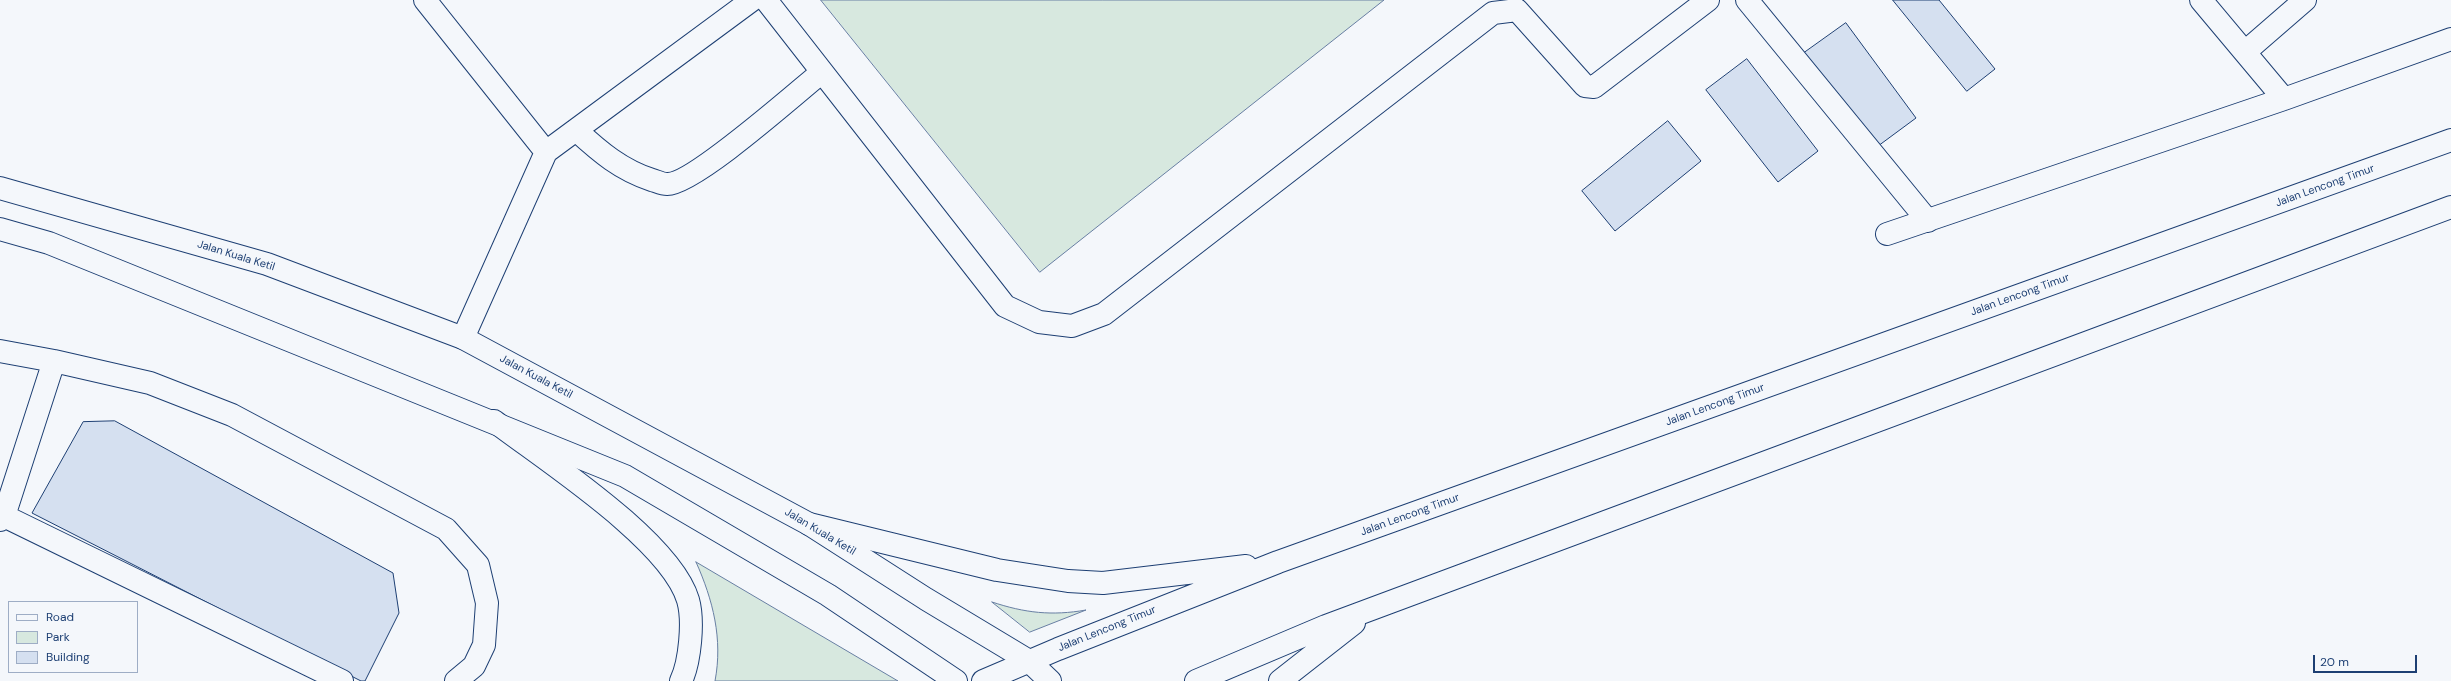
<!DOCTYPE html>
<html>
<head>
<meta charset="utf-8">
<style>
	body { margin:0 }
	#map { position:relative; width:2451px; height:681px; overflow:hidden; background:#f4f7fb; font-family:"DM Sans",sans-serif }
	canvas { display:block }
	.legend { position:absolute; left:8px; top:601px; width:130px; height:72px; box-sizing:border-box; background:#f4f7fb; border:1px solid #9eadc5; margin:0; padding:5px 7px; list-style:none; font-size:12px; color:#1d3f73 }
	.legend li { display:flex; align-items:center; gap:8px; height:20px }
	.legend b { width:20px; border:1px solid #9eadc5 }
	.scale { position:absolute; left:2313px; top:655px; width:104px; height:18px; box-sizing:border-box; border:2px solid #1d3f73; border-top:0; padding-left:5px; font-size:12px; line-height:14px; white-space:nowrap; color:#1d3f73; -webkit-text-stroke:3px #f4f7fb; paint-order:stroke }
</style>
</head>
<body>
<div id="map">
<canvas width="2451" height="681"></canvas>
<ul class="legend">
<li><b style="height:5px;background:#f4f7fb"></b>Road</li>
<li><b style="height:11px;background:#d7e8df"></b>Park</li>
<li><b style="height:11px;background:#d5e0f0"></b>Building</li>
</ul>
<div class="scale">20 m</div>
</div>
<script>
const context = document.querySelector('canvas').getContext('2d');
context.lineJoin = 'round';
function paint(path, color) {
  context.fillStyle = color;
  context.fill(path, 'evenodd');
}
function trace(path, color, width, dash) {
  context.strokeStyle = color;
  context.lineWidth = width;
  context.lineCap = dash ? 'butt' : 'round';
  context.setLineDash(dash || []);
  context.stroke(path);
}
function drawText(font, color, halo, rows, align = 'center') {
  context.font = font + ' "DM Sans",sans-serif';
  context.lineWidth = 3;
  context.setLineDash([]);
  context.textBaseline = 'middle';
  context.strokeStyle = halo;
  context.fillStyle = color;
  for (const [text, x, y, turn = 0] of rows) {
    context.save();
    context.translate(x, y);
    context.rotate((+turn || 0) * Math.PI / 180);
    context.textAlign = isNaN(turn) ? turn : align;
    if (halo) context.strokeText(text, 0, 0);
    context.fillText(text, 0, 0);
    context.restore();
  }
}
const green = new Path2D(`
	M 821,0 L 1384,0 L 1040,272 Z
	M 696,562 L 898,681 L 715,681 C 723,639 713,600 696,562 Z
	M 992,602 C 1025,613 1052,616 1086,610 L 1030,632 Z`);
const building = new Path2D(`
	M 1893,0 L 1939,0 L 1995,69 L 1967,91 Z
	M 1846,23 L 1916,118 L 1874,149 L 1804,53 Z
	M 1747,59 L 1818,151 L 1778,182 L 1706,90 Z
	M 1668,121 L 1701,161 L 1615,231 L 1582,191 Z
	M 115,421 L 393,573 L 399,613 L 365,681 L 361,681 L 32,513 L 83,422 Z`);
const minor = new Path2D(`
	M 425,0 L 546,152 L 752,0
	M 766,0 L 1005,306 L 1039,322 L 1072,326 L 1104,314 L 1493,13 L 1517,10 L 1585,86 L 1594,87 L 1708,0
	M 1747,0 L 1928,221
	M 2201,0 L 2284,99
	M 2245,52 L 2305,0
	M 576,130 C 600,152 621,170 652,180 C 656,181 662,184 667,184 C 693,185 796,93 822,72
	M 1887,234 L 2284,99 L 2451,39
	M 463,338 L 546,152
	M 0,351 L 54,361 L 150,383 L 232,415 L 446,529 L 478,565 L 487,603 L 484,645 L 474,666 L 456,681
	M 4,516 L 342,681
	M 0,520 L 4,516 L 54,361`);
const major = new Path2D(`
	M 0,188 L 267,264 L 463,338 L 809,524 L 926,599 L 1029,661 L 1050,681
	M 0,229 L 49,243 L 625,476 L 828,595 L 956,681`);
const highway = new Path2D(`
	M 494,421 C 545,460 670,540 688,600 C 694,621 690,662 681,681
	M 809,524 L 997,570 L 1068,581 L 1103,583 L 1246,566
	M 983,681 L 1058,649 L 1278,562 L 2451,140
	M 1196,681 L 1326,626 L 2451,207
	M 1280,681 L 1354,623`);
const streetNames = [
	["Jalan Lencong Timur",2325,186,-20],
	["Jalan Kuala Ketil",236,256,17],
	["Jalan Lencong Timur",2020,295,-20],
	["Jalan Kuala Ketil",536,377,28],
	["Jalan Lencong Timur",1715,405,-20],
	["Jalan Lencong Timur",1410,515,-20],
	["Jalan Kuala Ketil",820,532,31],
	["Jalan Lencong Timur",1107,629,-22]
];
paint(green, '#d7e8df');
trace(green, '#687fa3', 1);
paint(building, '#d5e0f0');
trace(building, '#1d3f73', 1);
trace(minor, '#1d3f73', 24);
trace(major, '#1d3f73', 24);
trace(highway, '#1d3f73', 24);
trace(minor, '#f4f7fb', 22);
trace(major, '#f4f7fb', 22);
trace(highway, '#f4f7fb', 22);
drawText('11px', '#1d3f73', '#f4f7fb', streetNames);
</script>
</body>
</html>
